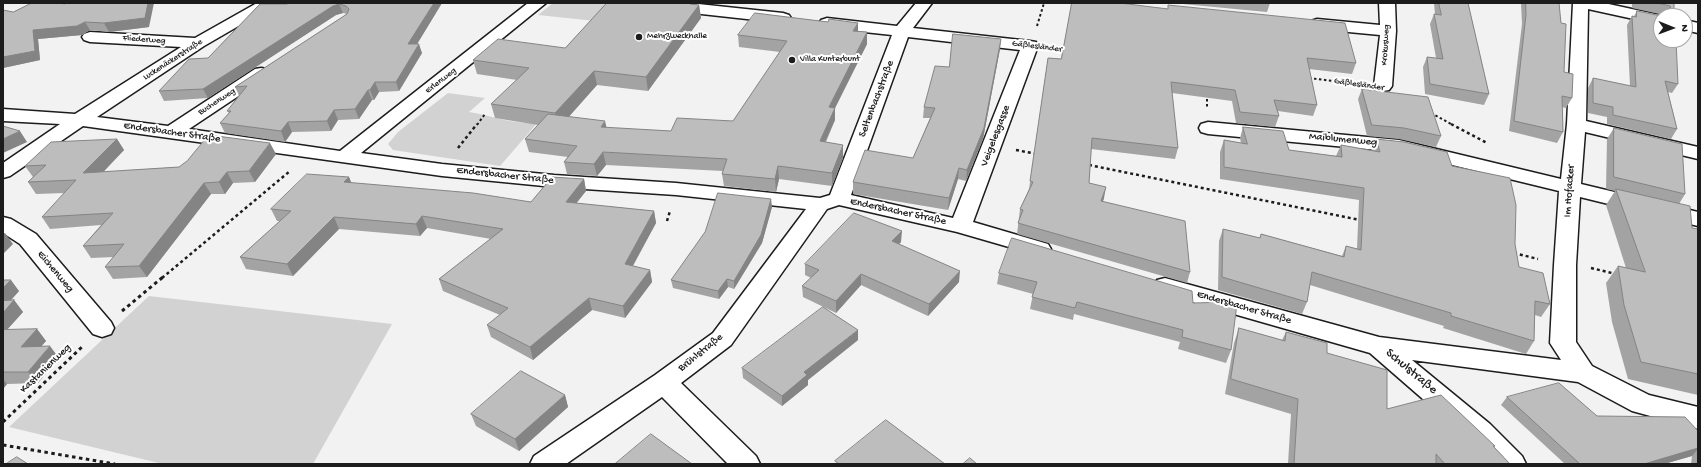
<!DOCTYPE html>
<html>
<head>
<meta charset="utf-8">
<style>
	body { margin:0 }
	#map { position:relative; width:1701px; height:467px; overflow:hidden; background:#f2f2f2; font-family:"Gochi Hand",sans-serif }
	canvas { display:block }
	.frame { position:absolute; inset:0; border:4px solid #1c1c1c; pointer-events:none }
	.north { position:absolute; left:1653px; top:8px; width:40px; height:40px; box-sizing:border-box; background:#fff; border:1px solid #a4a4a4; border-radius:50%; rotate:91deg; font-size:11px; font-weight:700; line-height:16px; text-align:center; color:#1c1c1c }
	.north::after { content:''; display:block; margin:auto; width:14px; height:18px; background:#1c1c1c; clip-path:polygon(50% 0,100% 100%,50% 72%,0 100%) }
</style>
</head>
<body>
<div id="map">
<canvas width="1701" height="467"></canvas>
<div class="frame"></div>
<div class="north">N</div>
</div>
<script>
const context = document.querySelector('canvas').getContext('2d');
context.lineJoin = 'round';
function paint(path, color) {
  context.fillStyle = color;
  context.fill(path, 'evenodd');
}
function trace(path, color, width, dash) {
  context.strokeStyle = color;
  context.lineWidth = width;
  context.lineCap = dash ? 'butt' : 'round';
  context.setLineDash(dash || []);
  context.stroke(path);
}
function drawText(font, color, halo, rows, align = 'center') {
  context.font = font + ' "Gochi Hand",sans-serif';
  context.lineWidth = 4;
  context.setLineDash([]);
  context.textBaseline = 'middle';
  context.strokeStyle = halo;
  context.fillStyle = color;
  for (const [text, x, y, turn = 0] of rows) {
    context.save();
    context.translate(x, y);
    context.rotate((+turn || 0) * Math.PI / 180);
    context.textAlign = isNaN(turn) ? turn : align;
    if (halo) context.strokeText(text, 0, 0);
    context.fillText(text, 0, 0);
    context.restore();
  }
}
const green = new Path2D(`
	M 553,3 L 591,3 L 619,6 L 605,22 L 538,15 Z
	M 448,93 L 485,98 L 469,112 C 492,115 516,127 539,121 L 500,166 L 393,150 L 388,144 L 398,132 Z
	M 149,296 L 392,324 L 313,464 L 163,464 L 9,427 Z`);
const pathFar2 = new Path2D(`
	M 1037,26 L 1044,3
	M 1052,49 L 1065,50
	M 1309,78 L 1357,84
	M 1207,94 L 1207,107
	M 1431,113 L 1453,125
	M 477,125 L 485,114`);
const pathFar1 = new Path2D(`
	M 1451,124 L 1487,143
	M 458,148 L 477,124
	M 1016,150 L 1037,154
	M 1089,165 L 1360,220
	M 667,221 L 670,211
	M 1514,253 L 1538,259
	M 1591,268 L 1616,274
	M 162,278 L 290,171`);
const path = new Path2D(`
	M 122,311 L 163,277
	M 3,422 L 84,345
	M 3,445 L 115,464`);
const minor = new Path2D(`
	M 257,3 L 276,3 L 273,6 L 204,46 L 97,117 L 168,126 L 255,69 L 261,68 L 267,69 L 270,73 L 267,77 L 189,129 L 340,151 L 528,3 L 546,3 L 361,153 L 442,164 L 554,175 L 676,183 L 820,198 L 830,195 L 892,35 L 827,28 L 821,26 L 819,23 L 821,20 L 827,18 L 897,26 L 916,3 L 932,3 L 913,28 L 1030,41 L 1036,42 L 1038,46 L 973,222 L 1048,244 L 1051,249 L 1048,254 L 1040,256 L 957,232 L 839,205 L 827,209 L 731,345 L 681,383 L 756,456 L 760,464 L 728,464 L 662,397 L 566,464 L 530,464 L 534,456 L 655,375 L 713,333 L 806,209 L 676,195 L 554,187 L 442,176 L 83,126 L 10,176 L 3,178 L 3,163 L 60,124 L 3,121 L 3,109 L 75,114 L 181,47 L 90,42 L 84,40 L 82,37 L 84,34 L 90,32 L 195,38 ZM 908,37 L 1020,50 L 953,218 L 851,195 Z
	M 639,3 L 689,3 L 783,13 L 789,15 L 791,18 L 789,21 L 783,23 L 647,8 L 642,6 Z
	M 1379,3 L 1395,3 L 1396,31 L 1392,86 L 1389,90 L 1383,91 L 1377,90 L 1374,86 L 1380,35 L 1317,29 L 1311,27 L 1309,24 L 1311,21 L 1317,19 L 1380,25 Z
	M 1573,3 L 1604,3 L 1664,16 L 1661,16 L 1661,25 L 1588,9 L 1586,121 L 1698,147 L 1698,159 L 1585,132 L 1581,184 L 1698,212 L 1698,226 L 1580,197 L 1576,265 L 1576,342 L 1592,366 L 1649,395 L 1698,407 L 1698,429 L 1632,411 L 1578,382 L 1412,360 L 1490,424 L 1522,456 L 1526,464 L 1494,464 L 1470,440 L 1370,353 L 1157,292 L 1153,286 L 1157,280 L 1165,278 L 1379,337 L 1561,360 L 1550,343 L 1554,265 L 1559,191 L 1399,152 L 1208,134 L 1201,132 L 1199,128 L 1201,124 L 1208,122 L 1399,140 L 1561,179 L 1567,124 Z
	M 1685,20 L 1698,23 L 1698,33 L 1685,30 Z
	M 3,217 L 11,219 L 36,234 L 111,322 L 114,328 L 111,334 L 102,337 L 93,334 L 20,244 L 3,233 Z`);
const wall = new Path2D(`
	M 442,3 L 417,44 L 422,53 L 399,91 L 379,92 L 374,100 L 372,100 L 359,119 L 338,120 L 331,131 L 292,132 L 285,142 L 225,133 L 220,123 L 229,113 L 227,111 L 239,96 L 235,87 L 347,14 L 343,13 L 336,15 L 208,98 L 164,101 L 159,91 L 208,58 L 260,4 Z
	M 607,3 L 692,3 L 692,4 L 699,5 L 701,18 L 648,91 L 597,85 L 568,117 L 606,128 L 671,131 L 733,121 L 780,52 L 739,47 L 738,35 L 858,31 L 867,32 L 867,44 L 835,108 L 835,120 L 826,142 L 843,158 L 832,186 L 779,179 L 776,192 L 724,186 L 722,174 L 723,171 L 606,165 L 597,176 L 567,174 L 564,162 L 568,157 L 529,152 L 525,139 L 538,125 L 495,118 L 491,104 L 517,80 L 477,74 L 473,60 L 565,48 Z
	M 1072,3 L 1356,63 L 1352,74 L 1309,69 L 1317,105 L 1313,116 L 1278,111 L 1279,116 L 1275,127 L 1236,123 L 1232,101 L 1172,93 L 1178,148 L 1175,159 L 1091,149 L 1089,183 L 1104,198 L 1103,201 L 1190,272 L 1187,283 L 1017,234 L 1020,209 L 1029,189 L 1048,58 L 1061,59 Z
	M 1172,3 L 1270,3 L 1267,12 Z
	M 1434,3 L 1468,3 L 1489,94 L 1484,105 L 1425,94 L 1423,67 L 1427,57 L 1436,58 L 1430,24 L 1434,14 L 1435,14 Z
	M 1521,3 L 1559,3 L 1564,72 L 1572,98 L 1566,108 L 1562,107 L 1563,132 L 1557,143 L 1509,131 L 1522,24 Z
	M 1632,3 L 1674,3 L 1674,16 L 1663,16 L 1664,15 L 1632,8 Z
	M 3,10 L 13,12 L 149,27 L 109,32 L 90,30 L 82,35 L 38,39 L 40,60 L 3,68 Z
	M 1637,11 L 1678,84 L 1672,93 L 1668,92 L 1677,129 L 1671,139 L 1607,124 L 1607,117 L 1588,113 L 1588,88 L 1593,78 L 1630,86 L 1627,25 L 1632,16 L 1634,16 Z
	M 1000,49 L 983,139 L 966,181 L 958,179 L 948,210 L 853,194 L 853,182 L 913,158 L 930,118 L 923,118 L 924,107 L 949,67 Z
	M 1362,89 L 1441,136 L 1436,147 L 1399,139 L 1367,136 L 1358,99 Z
	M 1243,127 L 1289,150 L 1336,156 L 1341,145 L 1371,151 L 1376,139 L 1452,166 L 1515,244 L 1519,267 L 1550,304 L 1541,317 L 1535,315 L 1534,341 L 1526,354 L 1443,328 L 1444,326 L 1310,285 L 1307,302 L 1302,314 L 1218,290 L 1219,241 L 1223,229 L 1260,238 L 1261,234 L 1342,256 L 1346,246 L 1357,249 L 1359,200 L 1220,179 L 1220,152 L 1224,140 L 1241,143 L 1240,138 Z
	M 1614,128 L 1685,194 L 1679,204 L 1692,228 L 1698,229 L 1698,395 L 1628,379 L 1612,322 L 1606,283 L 1618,266 L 1626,268 L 1606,205 L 1615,191 L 1606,189 L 1607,139 Z
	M 117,139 L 124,150 L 103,172 L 179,167 L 276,154 L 255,182 L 233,183 L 225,194 L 211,194 L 147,277 L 113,279 L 105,267 L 114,257 L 91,258 L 83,246 L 101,225 L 50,229 L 42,217 L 65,193 L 36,194 L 28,182 L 33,177 L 25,166 Z
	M 349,177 L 351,183 L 531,202 L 584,179 L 586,191 L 576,203 L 654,211 L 656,223 L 633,266 L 650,270 L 652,282 L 625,318 L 592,310 L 533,360 L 491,337 L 487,325 L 500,315 L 443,291 L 439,279 L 491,239 L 427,228 L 420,236 L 339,229 L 293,276 L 246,269 L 240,257 L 280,221 L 277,221 L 271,209 Z
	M 772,207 L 762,243 L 734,289 L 728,287 L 719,299 L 673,288 L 671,280 Z
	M 901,242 L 899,244 L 959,282 L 928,316 L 861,285 L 836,313 L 803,297 L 802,286 L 811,278 L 805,275 L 805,264 Z
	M 999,273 L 1193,303 L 1231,350 L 1226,363 L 1178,349 L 1180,342 L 1074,314 L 1073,320 L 1030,309 L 1033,294 L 997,284 Z
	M 3,280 L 19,291 L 11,300 L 14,300 L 23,312 L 7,330 L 37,329 L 46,341 L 41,347 L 59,358 L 38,383 L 7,384 L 3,389 Z
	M 1239,328 L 1282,340 L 1286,332 L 1327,353 L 1387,409 L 1495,446 L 1494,447 L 1510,464 L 1288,464 L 1291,414 L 1225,394 L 1234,343 Z
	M 858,340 L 808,380 L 808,385 L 782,406 L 743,378 L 742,368 Z
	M 565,395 L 568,407 L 519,451 L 476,426 L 471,414 Z
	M 1507,397 L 1597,416 L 1698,431 L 1698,464 L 1691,464 L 1692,456 L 1664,464 L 1565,464 L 1501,405 Z`);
const shadedWall = new Path2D(`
	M 148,3 L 154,3 L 149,27 L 109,32 L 104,23 Z
	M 434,3 L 442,3 L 411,54 L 408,44 Z
	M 691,3 L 692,3 L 693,13 L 699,5 L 701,18 L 648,91 L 646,77 Z
	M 339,4 L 343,13 L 336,15 L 208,98 L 203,89 L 333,6 Z
	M 85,22 L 90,30 L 82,35 L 38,39 L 40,60 L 3,68 L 3,57 L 33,30 Z
	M 858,23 L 858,34 L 853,31 Z
	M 867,32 L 867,44 L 835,108 L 835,120 L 820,153 L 820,141 L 829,107 Z
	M 1001,39 L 1000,49 L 983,139 L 966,181 L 967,170 Z
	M 419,44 L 422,53 L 399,91 L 396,82 Z
	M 594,71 L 597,85 L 559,128 L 555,113 Z
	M 375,82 L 379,92 L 374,100 L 370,90 Z
	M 368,90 L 372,100 L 359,119 L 355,109 Z
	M 334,110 L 338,120 L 331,131 L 327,121 Z
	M 605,121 L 608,134 L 601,127 Z
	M 288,122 L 292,132 L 285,142 L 281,131 Z
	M 20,131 L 27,142 L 3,153 L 3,139 Z
	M 117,139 L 124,150 L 91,185 L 83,173 Z
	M 270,143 L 276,154 L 255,182 L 249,171 Z
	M 843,145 L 843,158 L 832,186 L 832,173 Z
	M 603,152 L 606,165 L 597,176 L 594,164 Z
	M 778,166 L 779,179 L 776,192 L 775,179 Z
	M 959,168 L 958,179 L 948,210 L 949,198 Z
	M 227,172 L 233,183 L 225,194 L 219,182 Z
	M 349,177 L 354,189 L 344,182 Z
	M 584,179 L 586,191 L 568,214 L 566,202 Z
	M 204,183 L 211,194 L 147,277 L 139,266 Z
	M 1106,187 L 1104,198 L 1099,212 L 1101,201 Z
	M 771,199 L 772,207 L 762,243 L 734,289 L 734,281 Z
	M 654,211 L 656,223 L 627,276 L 625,264 Z
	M 422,216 L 427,228 L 420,236 L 416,224 Z
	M 334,217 L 339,229 L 293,276 L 287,264 Z
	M 902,231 L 901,242 L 891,252 L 892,241 Z
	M 5,233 L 13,244 L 3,254 L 3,234 Z
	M 650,270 L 652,282 L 625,318 L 623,306 Z
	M 960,271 L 959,282 L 928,316 L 929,304 Z
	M 861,274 L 861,285 L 836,313 L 836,301 Z
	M 727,279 L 728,287 L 719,299 L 718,291 Z
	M 11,280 L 19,291 L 3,309 L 3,288 Z
	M 589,298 L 592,310 L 533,360 L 530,347 Z
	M 14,300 L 23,312 L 3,334 L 3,313 Z
	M 37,329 L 46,341 L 30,358 L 21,347 Z
	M 858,330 L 858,340 L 808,380 L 808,385 L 782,406 L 782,396 L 804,372 Z
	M 50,346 L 59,358 L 38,383 L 28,372 Z
	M 3,379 L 7,384 L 3,389 Z
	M 565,395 L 568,407 L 519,451 L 515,439 Z
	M 1698,448 L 1698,449 L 1692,456 L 1664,464 L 1644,464 Z`);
const building = new Path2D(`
	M 32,3 L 59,3 L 65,4 L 65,3 L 148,3 L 145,18 L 104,23 L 85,22 L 77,26 L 33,30 L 35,51 L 3,57 L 3,10 L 13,12 Z
	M 288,3 L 434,3 L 408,44 L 419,44 L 396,82 L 375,82 L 370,90 L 368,90 L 355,109 L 334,110 L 327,121 L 288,122 L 281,131 L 220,123 L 231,111 L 227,111 L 247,86 L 235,87 L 347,14 L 349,9 L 346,6 L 339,4 L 333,6 L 203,89 L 159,91 L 189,59 L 208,58 L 260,4 L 287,4 Z
	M 607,3 L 691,3 L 690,4 L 699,5 L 646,77 L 594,71 L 555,113 L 491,104 L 529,68 L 473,60 L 498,39 L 565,48 Z
	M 1072,3 L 1120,3 L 1168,9 L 1168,5 L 1345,23 L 1356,63 L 1307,58 L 1317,105 L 1274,100 L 1279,116 L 1240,112 L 1235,90 L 1171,82 L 1178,148 L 1092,138 L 1089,183 L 1106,187 L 1101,201 L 1185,221 L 1190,272 L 1018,223 L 1023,210 L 1020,209 L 1033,182 L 1030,181 L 1048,58 L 1061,59 Z
	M 1439,3 L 1468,3 L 1489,94 L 1430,84 L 1427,57 L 1443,59 L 1434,14 L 1441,15 Z
	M 1526,3 L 1559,3 L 1561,23 L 1566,24 L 1564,72 L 1573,74 L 1572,98 L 1562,96 L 1563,132 L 1514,121 L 1526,15 Z
	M 1657,3 L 1674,3 L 1674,16 L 1668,16 L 1668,9 L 1671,7 L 1670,6 Z
	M 1637,11 L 1661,16 L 1661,40 L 1676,40 L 1678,84 L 1665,81 L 1677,129 L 1613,115 L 1613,107 L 1593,103 L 1593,78 L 1636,87 L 1632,16 L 1636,17 Z
	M 755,13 L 828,22 L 829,19 L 858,23 L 853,31 L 867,32 L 829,107 L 835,108 L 820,141 L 843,145 L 832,173 L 778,166 L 775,179 L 722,174 L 727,159 L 603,152 L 594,164 L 564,162 L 577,146 L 525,139 L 548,114 L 605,121 L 601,127 L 671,131 L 677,118 L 733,121 L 787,41 L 738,35 Z
	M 953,34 L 1001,39 L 984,128 L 967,170 L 959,168 L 949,198 L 853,182 L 865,150 L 913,158 L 935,108 L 924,107 L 935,66 L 949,67 Z
	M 1362,89 L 1428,97 L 1441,136 L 1404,128 L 1372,125 Z
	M 3,126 L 20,131 L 3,139 Z
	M 1243,127 L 1283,131 L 1289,150 L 1342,157 L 1341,145 L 1380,152 L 1376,139 L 1404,142 L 1447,152 L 1452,166 L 1510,178 L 1516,205 L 1515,244 L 1519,267 L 1543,273 L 1550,304 L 1535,301 L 1534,341 L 1451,316 L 1451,313 L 1312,272 L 1307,302 L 1222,277 L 1223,229 L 1260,238 L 1261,234 L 1344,257 L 1346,246 L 1361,250 L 1364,188 L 1224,167 L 1224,140 L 1247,144 Z
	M 1614,128 L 1682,144 L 1685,194 L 1614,177 Z
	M 209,135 L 270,143 L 249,171 L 227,172 L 219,182 L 204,183 L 139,266 L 105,267 L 124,244 L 83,246 L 113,213 L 42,217 L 76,180 L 28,182 L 46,165 L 25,166 L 51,142 L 117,139 L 83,173 L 179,167 L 187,161 Z
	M 307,174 L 349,177 L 344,182 L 473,193 L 531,202 L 552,177 L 584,179 L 566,202 L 654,211 L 625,264 L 650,270 L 623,306 L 589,298 L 530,347 L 487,325 L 508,308 L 439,279 L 503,229 L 422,216 L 416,224 L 334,217 L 287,264 L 240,257 L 291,211 L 271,209 Z
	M 1616,189 L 1690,206 L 1692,228 L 1698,229 L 1698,374 L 1641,362 L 1624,305 L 1618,266 L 1645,272 Z
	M 718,193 L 771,199 L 761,235 L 734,281 L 727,279 L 718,291 L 671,280 L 705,232 Z
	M 854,213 L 902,231 L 892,241 L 960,271 L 929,304 L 861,274 L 836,301 L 802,286 L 819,270 L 805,264 Z
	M 1012,238 L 1192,291 L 1193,303 L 1230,302 L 1237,304 L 1231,350 L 1182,337 L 1183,330 L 1077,302 L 1075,308 L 1032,297 L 1037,282 L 999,273 Z
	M 3,280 L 11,280 L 3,288 Z
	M 14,300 L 3,313 L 3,301 Z
	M 823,307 L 858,330 L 804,372 L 807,375 L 782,396 L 742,368 Z
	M 1239,328 L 1285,341 L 1286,332 L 1327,343 L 1327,353 L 1387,370 L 1387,409 L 1441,395 L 1495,446 L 1493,446 L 1510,464 L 1445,464 L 1436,454 L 1436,464 L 1294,464 L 1298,399 L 1231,379 Z
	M 37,329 L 21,347 L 50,346 L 28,372 L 3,372 L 3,330 Z
	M 521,371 L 565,395 L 515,439 L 471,414 Z
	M 1559,383 L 1597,416 L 1685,417 L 1698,431 L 1698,448 L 1644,464 L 1580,464 L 1507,397 Z
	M 886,420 L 945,464 L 839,464 L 835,461 Z
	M 651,434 L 692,464 L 615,464 Z
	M 17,457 L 28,464 L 6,464 Z
	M 970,458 L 977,464 L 963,464 Z`);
const markers = [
	[639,37,4,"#1c1c1c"],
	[792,60,4,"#1c1c1c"]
];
const farPoinames = [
	["Mehrzweckhalle",647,37],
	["Villa Kunterbunt",800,60]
];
const farStreetnames = [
	["Fliederweg",144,40,4],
	["Krokusweg",1386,45,-87],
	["Gäßlesländer",1037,47,7],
	["Luckenäckerstraße",173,60,-33],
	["Erlenweg",441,81,-38],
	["Gäßlesländer",1359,85,8],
	["Buchenweg",217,102,-33]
];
const streetNames = [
	["Seltenbachstraße",877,99,-69],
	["Endersbacher Straße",172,133,8],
	["Veigelesgasse",996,136,-69],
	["Maiblumenweg",1343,140,5],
	["Endersbacher Straße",505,176,6],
	["Im Hofacker",1570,191,-86],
	["Endersbacher Straße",898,212,12],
	["Eichenweg",55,272,50],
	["Endersbacher Straße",1244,308,16],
	["Brühlstraße",701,353,-39],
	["Kastanienweg",46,369,-44]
];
const nearStreetnames = [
	["Schulstraße",1411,372,40]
];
paint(green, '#d2d2d2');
trace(minor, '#1c1c1c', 3);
trace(pathFar2, '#1c1c1c', 2, [2.5, 2.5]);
trace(pathFar1, '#1c1c1c', 2.5, [3, 3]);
trace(path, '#1c1c1c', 3, [3.5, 3.5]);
paint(minor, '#fff');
paint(wall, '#a3a3a3');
paint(shadedWall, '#848484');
paint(building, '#bdbdbd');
trace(building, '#848484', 1);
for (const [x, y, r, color] of markers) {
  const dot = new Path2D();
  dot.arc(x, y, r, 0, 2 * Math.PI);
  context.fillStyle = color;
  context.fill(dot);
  trace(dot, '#fff', 1.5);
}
drawText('9px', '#1c1c1c', '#fff', farPoinames, 'left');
drawText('9px', '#1c1c1c', '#fff', farStreetnames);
drawText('11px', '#1c1c1c', '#fff', streetNames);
drawText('13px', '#1c1c1c', '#fff', nearStreetnames);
</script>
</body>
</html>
